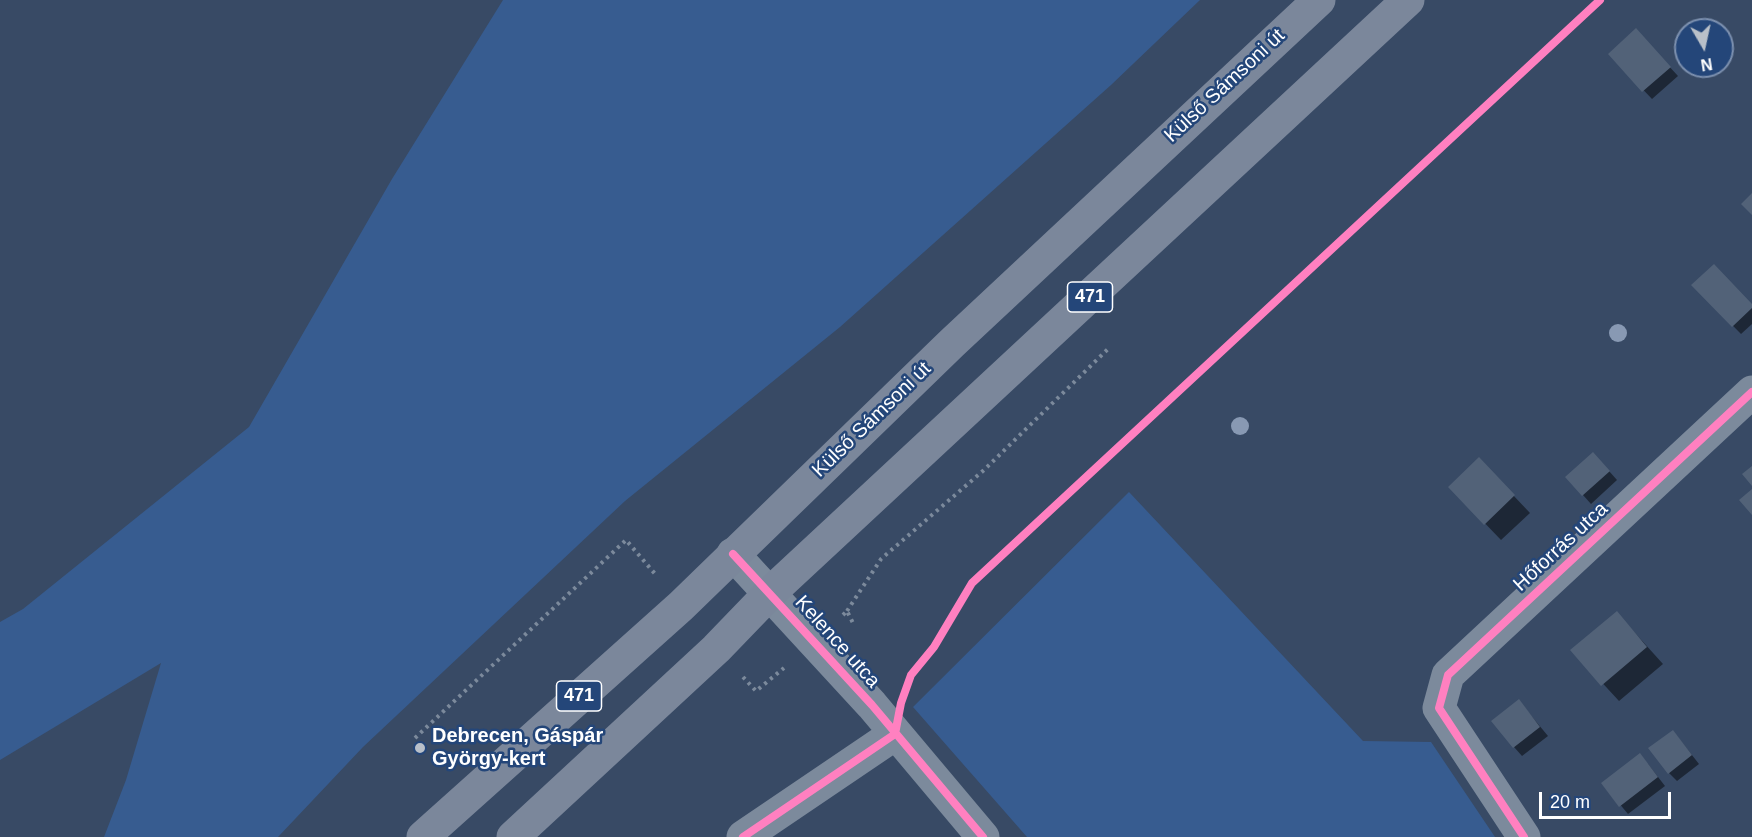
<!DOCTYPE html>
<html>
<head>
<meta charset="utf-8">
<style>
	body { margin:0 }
	#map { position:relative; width:1752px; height:837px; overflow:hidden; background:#384a65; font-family:Helvetica,sans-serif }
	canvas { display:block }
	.north { position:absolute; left:1674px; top:18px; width:60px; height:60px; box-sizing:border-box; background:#244679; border:2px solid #7c90af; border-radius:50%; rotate:171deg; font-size:16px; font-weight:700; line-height:24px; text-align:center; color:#fff }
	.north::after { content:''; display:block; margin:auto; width:21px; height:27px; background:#b9c0c9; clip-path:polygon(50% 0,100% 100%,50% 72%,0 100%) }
	.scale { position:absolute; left:1539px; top:792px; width:132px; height:27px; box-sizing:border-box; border:3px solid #fff; border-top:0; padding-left:8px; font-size:18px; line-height:21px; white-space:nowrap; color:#fff; -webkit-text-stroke:4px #244679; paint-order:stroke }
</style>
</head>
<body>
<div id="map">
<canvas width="1752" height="837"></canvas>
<div class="north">N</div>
<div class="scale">20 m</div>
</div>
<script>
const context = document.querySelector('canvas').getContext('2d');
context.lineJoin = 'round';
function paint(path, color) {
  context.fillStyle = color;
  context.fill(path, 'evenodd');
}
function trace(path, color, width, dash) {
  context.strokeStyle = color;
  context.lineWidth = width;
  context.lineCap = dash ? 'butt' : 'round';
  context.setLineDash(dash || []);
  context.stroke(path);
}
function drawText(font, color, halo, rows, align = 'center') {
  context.font = font + ' Helvetica,sans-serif';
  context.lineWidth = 5;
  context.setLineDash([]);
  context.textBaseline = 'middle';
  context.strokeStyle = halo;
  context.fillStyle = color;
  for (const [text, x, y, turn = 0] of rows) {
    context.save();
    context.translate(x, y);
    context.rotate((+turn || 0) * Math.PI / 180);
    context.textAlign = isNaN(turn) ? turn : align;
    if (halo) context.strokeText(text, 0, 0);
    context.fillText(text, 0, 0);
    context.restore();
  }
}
const green = new Path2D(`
	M 503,0 L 1200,0 L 1111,85 L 840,327 L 625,501 L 363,747 L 278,837 L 104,837 L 126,780 L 161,663 L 0,760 L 0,622 L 23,609 L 249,427 L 392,179 Z
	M 1129,492 L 1363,741 L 1431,742 L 1495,837 L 1027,837 L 913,707 Z`);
const shadow = new Path2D(`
	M 1644,39 L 1678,76 L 1652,99 L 1610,55 Z
	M 1693,285 L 1752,305 L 1752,324 L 1741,334 Z
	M 1601,462 L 1617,480 L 1591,504 L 1567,477 Z
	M 1495,476 L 1530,513 L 1501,540 L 1450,487 Z
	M 1617,613 L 1663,664 L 1619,701 L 1572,650 Z
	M 1519,701 L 1548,736 L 1522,756 L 1514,747 Z
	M 1673,731 L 1699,764 L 1677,781 L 1669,773 Z
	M 1648,764 L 1665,786 L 1628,814 L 1603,784 Z`);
const building = new Path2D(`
	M 1636,28 L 1671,67 L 1642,92 L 1608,54 Z
	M 1752,193 L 1752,215 L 1741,204 Z
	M 1714,264 L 1752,304 L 1752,308 L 1732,327 L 1691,285 Z
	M 1593,452 L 1610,471 L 1582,496 L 1565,477 Z
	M 1479,457 L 1515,495 L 1484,525 L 1448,487 Z
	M 1752,466 L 1752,486 L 1742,474 Z
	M 1752,489 L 1752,515 L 1739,500 Z
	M 1617,611 L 1647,647 L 1601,686 L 1570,650 Z
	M 1519,699 L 1540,727 L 1513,748 L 1491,721 Z
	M 1673,730 L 1692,755 L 1668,774 L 1648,748 Z
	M 1640,753 L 1658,777 L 1619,807 L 1601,783 Z`);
const path = new Path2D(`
	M 847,611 L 881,559 L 984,470 L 1108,349
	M 843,615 L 847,611 L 853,623
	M 743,677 L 756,691 L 784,668
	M 415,738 L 626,540 L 656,575`);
const street = new Path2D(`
	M 733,554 L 872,705 L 983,837
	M 743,837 L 895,734
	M 1524,837 L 1439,708 L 1448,675 L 1752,392`);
const primary = new Path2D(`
	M 423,837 L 681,606 L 952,343 L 1319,0
	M 513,837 L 716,649 L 770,593 L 1408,0`);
const cycleway = new Path2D(`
	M 733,554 L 872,705 L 983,837
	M 743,837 L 895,734 L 901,703 L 911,675 L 934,647 L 972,583 L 1600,0
	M 1524,837 L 1439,708 L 1448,675 L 1752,392`);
const trees = [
	[1618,333],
	[1240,426]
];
const markers = [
	[420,748,6,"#b9c0c9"]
];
const shields = [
	[1090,297,45],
	[579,696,45]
];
const shieldNames = [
	["471",1090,297],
	["471",579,696]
];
const streetNames = [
	["Külső Sámsoni út",1225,86,-43],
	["Külső Sámsoni út",872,420,-44],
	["Hőforrás utca",1561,547,-43],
	["Kelence utca",837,642,48]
];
const poiNames = [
	["Debrecen, Gáspár",432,736],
	["György-kert",432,759]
];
paint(green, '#375c90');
paint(shadow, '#0007');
paint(building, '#526278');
trace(path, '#7c8a9c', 4, [3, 4.5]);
trace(street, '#7c8a9c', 33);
trace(primary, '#7b879b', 33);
trace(cycleway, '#ff80c0', 8);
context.fillStyle = '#8899b3';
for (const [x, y] of trees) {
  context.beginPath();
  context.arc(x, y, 9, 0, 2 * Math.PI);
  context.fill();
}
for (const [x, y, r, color] of markers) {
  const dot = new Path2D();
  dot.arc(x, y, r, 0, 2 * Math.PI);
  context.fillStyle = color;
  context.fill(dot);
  trace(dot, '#244679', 2);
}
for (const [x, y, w] of shields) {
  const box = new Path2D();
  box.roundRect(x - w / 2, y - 15, w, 30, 4.5);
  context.fillStyle = '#244679';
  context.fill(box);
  trace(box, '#fff', 1.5);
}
drawText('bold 18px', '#fff', null, shieldNames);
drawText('20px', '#fff', '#244679', streetNames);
drawText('bold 20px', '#fff', '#244679', poiNames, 'left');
</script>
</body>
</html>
